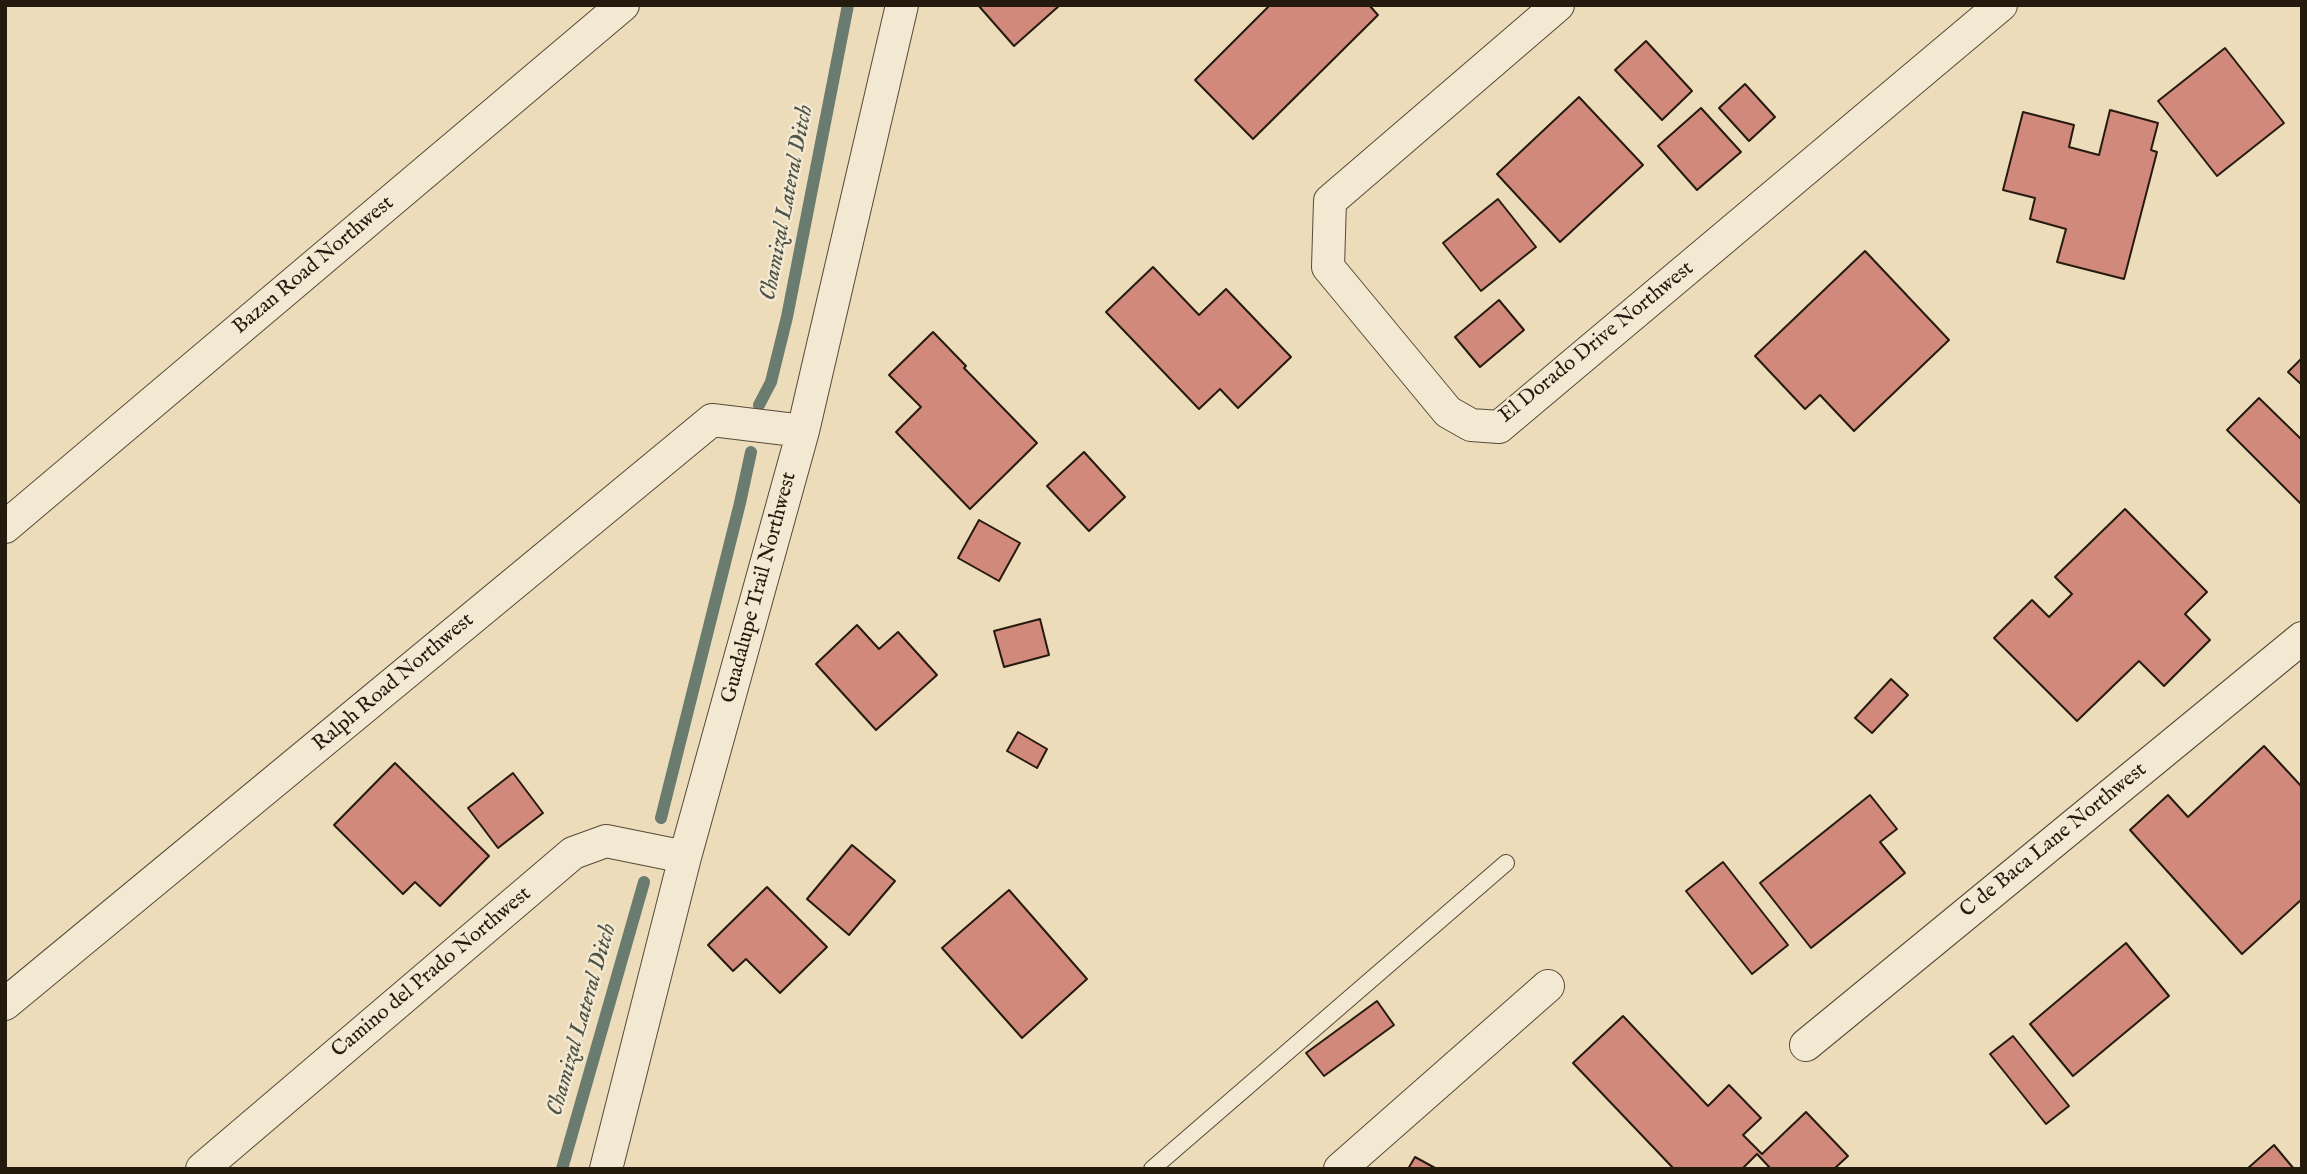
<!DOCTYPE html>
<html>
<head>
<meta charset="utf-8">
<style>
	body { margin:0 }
	#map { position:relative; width:2307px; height:1174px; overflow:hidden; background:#eddcba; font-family:"IM FELL English",serif }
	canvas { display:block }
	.frame { position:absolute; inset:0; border:7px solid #241a0e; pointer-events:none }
</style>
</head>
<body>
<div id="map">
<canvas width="2307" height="1174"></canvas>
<div class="frame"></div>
</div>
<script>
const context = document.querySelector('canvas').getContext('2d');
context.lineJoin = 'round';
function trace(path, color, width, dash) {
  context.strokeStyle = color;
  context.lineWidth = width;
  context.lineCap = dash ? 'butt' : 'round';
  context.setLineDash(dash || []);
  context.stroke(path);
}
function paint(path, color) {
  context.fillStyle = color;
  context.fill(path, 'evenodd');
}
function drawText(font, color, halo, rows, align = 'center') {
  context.font = font + ' "IM FELL English",serif';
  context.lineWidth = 5;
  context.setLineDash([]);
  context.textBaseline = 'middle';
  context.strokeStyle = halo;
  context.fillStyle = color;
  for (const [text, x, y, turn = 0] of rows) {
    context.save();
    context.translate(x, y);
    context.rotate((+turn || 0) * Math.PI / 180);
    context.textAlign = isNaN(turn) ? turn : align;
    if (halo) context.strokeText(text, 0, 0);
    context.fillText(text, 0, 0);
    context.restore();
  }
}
const stream = new Path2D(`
	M 759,405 L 771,382 L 787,317 L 848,5
	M 661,818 L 740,503 L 751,452
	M 562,1169 L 644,882`);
const building = new Path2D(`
	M 978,5 L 1060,5 L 1014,46 Z
	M 1270,5 L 1369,5 L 1378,15 L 1253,139 L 1195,80 Z
	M 1646,41 L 1692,91 L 1662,120 L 1615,70 Z
	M 2225,48 L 2284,123 L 2217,176 L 2158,101 Z
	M 1745,84 L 1775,117 L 1749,141 L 1719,108 Z
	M 1579,97 L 1643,165 L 1560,242 L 1497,174 Z
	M 1701,108 L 1741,152 L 1697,190 L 1658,146 Z
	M 2110,110 L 2158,123 L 2151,150 L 2157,152 L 2124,279 L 2057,262 L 2066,229 L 2030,219 L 2035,198 L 2003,190 L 2023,112 L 2074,125 L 2069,147 L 2099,155 Z
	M 1498,199 L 1536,247 L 1481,291 L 1443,243 Z
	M 1865,251 L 1949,340 L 1854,431 L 1820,395 L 1805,409 L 1755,356 Z
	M 1153,267 L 1199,315 L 1226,289 L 1291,357 L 1238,408 L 1220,389 L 1199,409 L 1106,312 Z
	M 1499,300 L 1524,330 L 1480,367 L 1455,337 Z
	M 933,332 L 966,366 L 964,368 L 1037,443 L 970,509 L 896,432 L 921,407 L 889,375 Z
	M 2302,358 L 2302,385 L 2288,372 Z
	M 2259,398 L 2302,440 L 2302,505 L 2227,430 Z
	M 1084,452 L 1125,497 L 1089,531 L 1047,486 Z
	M 2125,509 L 2207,592 L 2185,614 L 2210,640 L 2164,686 L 2139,661 L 2077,721 L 1994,638 L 2032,600 L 2049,617 L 2072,594 L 2055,577 Z
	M 979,520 L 1020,543 L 999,581 L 958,558 Z
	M 1040,619 L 1049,655 L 1004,667 L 994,631 Z
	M 857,625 L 879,649 L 898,632 L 937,675 L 876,730 L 816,664 Z
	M 1891,679 L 1908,695 L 1872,733 L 1855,718 Z
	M 1018,732 L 1047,749 L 1037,768 L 1007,751 Z
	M 2264,746 L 2302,787 L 2302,899 L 2242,954 L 2130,830 L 2168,795 L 2188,817 Z
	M 395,763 L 489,856 L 440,906 L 415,882 L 403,894 L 334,825 Z
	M 513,773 L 543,813 L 498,848 L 468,808 Z
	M 1870,795 L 1897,829 L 1880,842 L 1905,873 L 1811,948 L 1760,883 Z
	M 852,845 L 895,881 L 849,935 L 807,899 Z
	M 1723,862 L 1788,945 L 1752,974 L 1686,891 Z
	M 767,887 L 827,947 L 780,993 L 746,959 L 733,971 L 708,945 Z
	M 1009,890 L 1087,979 L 1022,1038 L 942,948 Z
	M 2126,943 L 2169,996 L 2073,1076 L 2030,1024 Z
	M 1377,1001 L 1394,1025 L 1324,1076 L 1306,1053 Z
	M 1623,1016 L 1708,1106 L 1729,1085 L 1761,1118 L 1743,1135 L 1762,1154 L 1806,1112 L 1848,1156 L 1834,1169 L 1771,1169 L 1757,1154 L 1742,1169 L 1674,1169 L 1573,1063 Z
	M 2013,1036 L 2069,1106 L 2046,1124 L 1990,1054 Z
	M 2274,1145 L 2294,1169 L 2247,1169 Z
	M 1415,1157 L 1437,1169 L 1408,1169 Z`);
const lane = new Path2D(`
	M 1152,1169 L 1506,863`);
const street = new Path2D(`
	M 1558,5 L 1330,201 L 1328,267 L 1448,412 L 1471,425 L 1499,427 L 2001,5
	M 5,527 L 623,5
	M 5,1004 L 712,420 L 803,431
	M 1806,1045 L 2302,638
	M 202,1169 L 573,853 L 606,841 L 685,857
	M 606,1169 L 685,857 L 803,431 L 902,5
	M 1340,1169 L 1548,986`);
const streetNames = [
	["Bazan Road Northwest",314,266,-40],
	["El Dorado Drive Northwest",1597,343,-39],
	["Guadalupe Trail Northwest",760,588,-75],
	["Ralph Road Northwest",394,683,-40],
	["C de Baca Lane Northwest",2054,841,-39],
	["Camino del Prado Northwest",432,973,-40]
];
const waterNames = [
	["Chamizal Lateral Ditch",788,203,-79],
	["Chamizal Lateral Ditch",583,1020,-74]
];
trace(stream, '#6a7b6f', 12);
paint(building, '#d1897b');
trace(building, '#241a0e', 2);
trace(lane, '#564a39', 18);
trace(street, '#564a39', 34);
trace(lane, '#f3e8d2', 16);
trace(street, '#f3e8d2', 32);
drawText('21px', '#241a0e', '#f3e8d2', streetNames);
drawText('italic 23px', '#4d5347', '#f3e8d2', waterNames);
</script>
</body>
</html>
